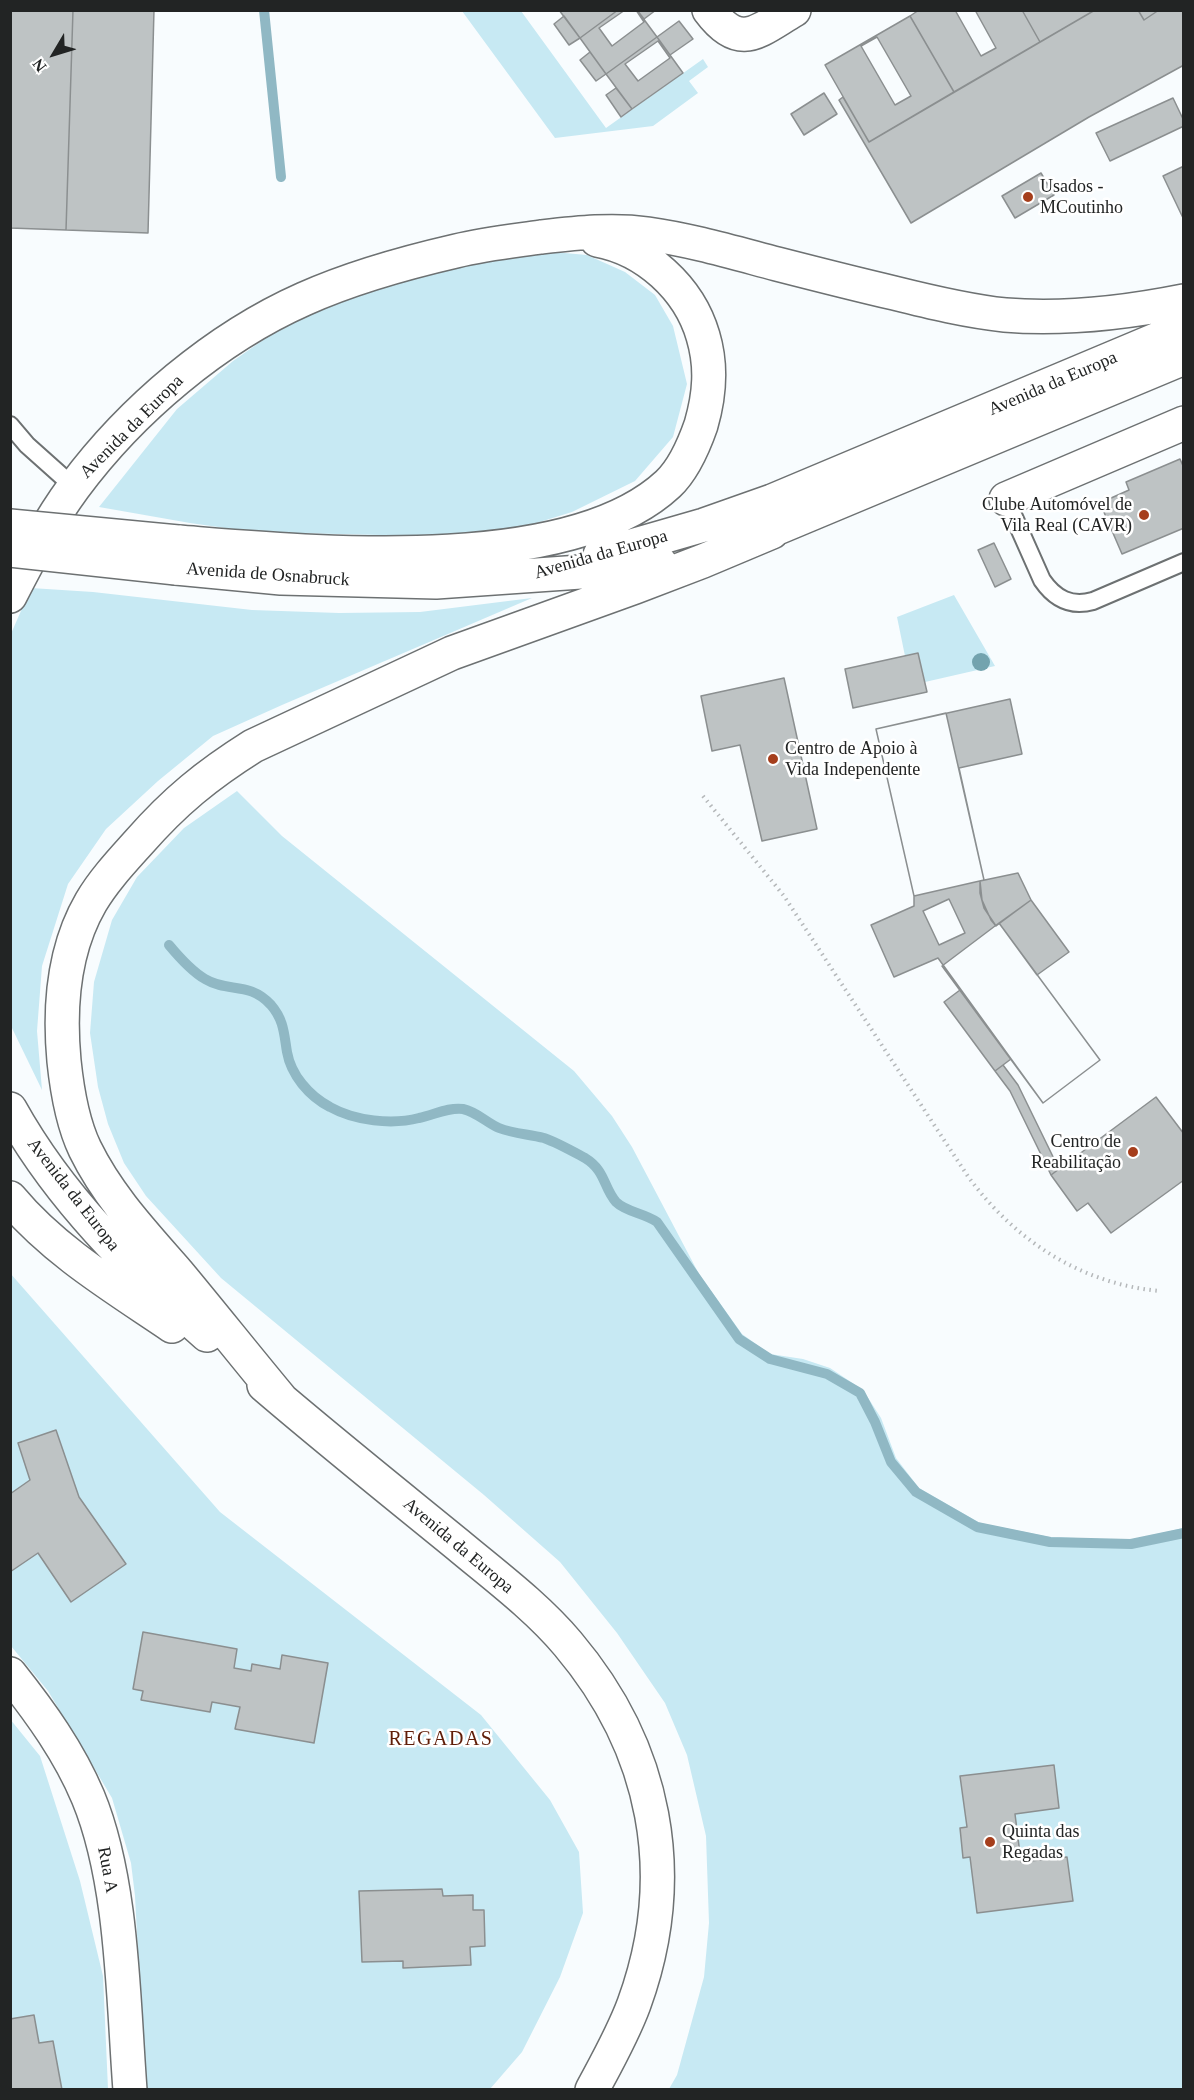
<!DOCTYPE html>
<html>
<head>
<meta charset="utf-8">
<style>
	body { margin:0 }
	#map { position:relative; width:1194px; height:2100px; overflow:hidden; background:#f8fcfe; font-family:"Times New Roman",serif }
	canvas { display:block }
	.frame { position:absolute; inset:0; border:12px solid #222424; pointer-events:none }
	.north { position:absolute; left:24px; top:24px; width:60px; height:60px; -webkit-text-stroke:4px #fff; paint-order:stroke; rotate:232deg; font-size:16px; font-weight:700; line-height:24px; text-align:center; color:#222424 }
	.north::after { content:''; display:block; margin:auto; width:21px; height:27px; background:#222424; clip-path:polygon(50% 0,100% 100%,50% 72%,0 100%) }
</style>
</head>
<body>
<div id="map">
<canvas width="1194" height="2100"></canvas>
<div class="frame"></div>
<div class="north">N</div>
</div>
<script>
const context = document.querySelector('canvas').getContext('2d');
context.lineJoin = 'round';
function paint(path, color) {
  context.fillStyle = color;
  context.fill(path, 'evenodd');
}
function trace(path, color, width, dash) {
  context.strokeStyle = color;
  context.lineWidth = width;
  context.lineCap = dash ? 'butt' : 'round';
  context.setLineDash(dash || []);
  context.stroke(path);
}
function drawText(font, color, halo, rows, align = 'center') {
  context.font = font + ' "Times New Roman",serif';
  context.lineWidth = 5;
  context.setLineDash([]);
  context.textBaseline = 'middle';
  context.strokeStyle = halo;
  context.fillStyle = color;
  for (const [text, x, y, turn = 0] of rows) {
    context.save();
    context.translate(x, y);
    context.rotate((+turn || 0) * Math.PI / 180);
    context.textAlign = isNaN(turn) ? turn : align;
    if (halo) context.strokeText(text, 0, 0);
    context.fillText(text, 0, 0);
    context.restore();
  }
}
const green = new Path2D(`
	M 462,11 L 521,11 L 606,128 L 703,59 L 708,67 L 689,81 L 698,93 L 653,126 L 555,138 Z
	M 531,250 L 587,255 L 625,272 L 655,295 L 673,326 L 687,384 L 673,437 L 635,481 L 572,512 L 517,529 L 453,535 L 380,535 L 253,532 L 190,523 L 99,507 L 177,409 L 233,361 L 286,324 L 336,301 L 410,276 Z
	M 31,588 L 93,592 L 252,610 L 339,613 L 420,612 L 532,598 L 282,705 L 213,736 L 158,781 L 106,829 L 68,884 L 42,966 L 37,1031 L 42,1090 L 11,1026 L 10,636 Z
	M 954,595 L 995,666 L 925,682 L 918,653 L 905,656 L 897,617 Z
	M 237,791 L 282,836 L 574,1071 L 612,1116 L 632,1147 L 699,1274 L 742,1334 L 770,1354 L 803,1359 L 830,1368 L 863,1390 L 881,1418 L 896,1458 L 919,1488 L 980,1523 L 1050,1537 L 1130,1540 L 1183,1528 L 1183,2089 L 669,2089 L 677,2075 L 704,1977 L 709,1923 L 706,1836 L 687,1755 L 665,1703 L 617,1633 L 560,1562 L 484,1495 L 221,1278 L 146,1196 L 124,1163 L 108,1124 L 98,1087 L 90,1033 L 94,982 L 112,920 L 137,877 L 184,828 Z
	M 10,1273 L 220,1512 L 481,1715 L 550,1800 L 579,1852 L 583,1913 L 560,1977 L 522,2052 L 490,2089 L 145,2089 L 135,1896 L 131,1863 L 112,1798 L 48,1691 L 11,1646 Z
	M 10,1719 L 40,1756 L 80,1881 L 103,1976 L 108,2089 L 11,2089 Z`);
const stream = new Path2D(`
	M 264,10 L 281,177
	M 169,945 C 179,957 191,971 205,979 C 228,993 249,981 271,1005 C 284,1020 284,1034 287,1052 C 291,1075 309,1096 330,1107 C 355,1121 392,1125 419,1118 C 434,1115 448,1107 463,1109 C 477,1112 487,1123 499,1128 C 514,1134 529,1134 544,1138 C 558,1143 572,1151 585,1158 C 606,1171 603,1187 616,1202 C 626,1212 644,1213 657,1222 L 739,1339 L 770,1359 L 827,1374 L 860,1393 L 875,1422 L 891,1462 L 916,1492 L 977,1527 L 1050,1542 L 1131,1544 L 1184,1533`);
const building = new Path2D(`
	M 10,10 L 73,10 L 66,230 L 10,228 Z
	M 73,10 L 154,10 L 148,233 L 66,230 Z
	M 559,10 L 618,10 L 580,38 Z
	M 618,10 L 637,10 L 657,37 L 606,74 L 580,38 Z
	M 625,10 L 636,10 L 644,22 L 612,46 L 599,28 Z
	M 637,10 L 656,10 L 644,19 Z
	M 919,10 L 1022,10 L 1040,42 L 954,92 L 910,16 Z
	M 955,10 L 975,10 L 996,48 L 981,56 Z
	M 1022,10 L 1095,10 L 1040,42 Z
	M 1095,10 L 1138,10 L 1144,20 L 1159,10 L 1184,10 L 1184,65 L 1089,117 L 911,223 L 839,100 L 843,97 L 869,142 Z
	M 1138,10 L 1159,10 L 1144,20 Z
	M 564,16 L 580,38 L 569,45 L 554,24 Z
	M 910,16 L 954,92 L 869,142 L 825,65 Z
	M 679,21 L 693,39 L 670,55 L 657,37 Z
	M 657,37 L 683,73 L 632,109 L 606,74 Z
	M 877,37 L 911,96 L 895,105 L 861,46 Z
	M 658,41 L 670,58 L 638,81 L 625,64 Z
	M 590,52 L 606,74 L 596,81 L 580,60 Z
	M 616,88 L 632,109 L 621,117 L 606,95 Z
	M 824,93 L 837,114 L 804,135 L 791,114 Z
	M 1173,98 L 1184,121 L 1184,126 L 1110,161 L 1096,133 Z
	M 1184,166 L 1184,220 L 1163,176 Z
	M 1041,173 L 1054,195 L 1015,218 L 1002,196 Z
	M 1180,459 L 1184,468 L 1184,528 L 1122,554 L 1100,503 L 1129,490 L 1126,482 Z
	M 994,543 L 1011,579 L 995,587 L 978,550 Z
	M 918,653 L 927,692 L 853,708 L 845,669 Z
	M 784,678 L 817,829 L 762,841 L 740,745 L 712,751 L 701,696 Z
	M 1010,699 L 1022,754 L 959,768 L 984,880 L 980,881 L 982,900 L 991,920 L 996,926 L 999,923 L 1100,1060 L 1043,1103 L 938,958 L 894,977 L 871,925 L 914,906 L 914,896 L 876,729 Z
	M 946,713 L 984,880 L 914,896 L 876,729 Z
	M 1018,873 L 1031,900 L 996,926 L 984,908 L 980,893 L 980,881 Z
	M 949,899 L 965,933 L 939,945 L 923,911 Z
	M 1031,900 L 1069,952 L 1037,975 L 999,923 Z
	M 999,923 L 1100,1060 L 1043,1103 L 942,966 Z
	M 960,990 L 1011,1059 L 995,1071 L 944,1002 Z
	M 1003,1065 L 1018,1085 L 1059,1169 L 1051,1175 L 1010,1091 L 995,1071 Z
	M 1156,1097 L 1184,1134 L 1184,1180 L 1111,1233 L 1088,1203 L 1077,1211 L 1051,1175 Z
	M 56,1430 L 79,1497 L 126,1564 L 71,1602 L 38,1553 L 10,1572 L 10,1494 L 30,1480 L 18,1443 Z
	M 143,1632 L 237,1649 L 234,1668 L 251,1671 L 252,1664 L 280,1669 L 282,1655 L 328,1663 L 314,1743 L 235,1729 L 240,1707 L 212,1702 L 210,1712 L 141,1700 L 143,1691 L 133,1689 Z
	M 1054,1765 L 1059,1808 L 1015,1814 L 1021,1862 L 1067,1857 L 1073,1901 L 977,1913 L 970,1857 L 963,1858 L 960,1828 L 967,1827 L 960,1776 Z
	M 442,1889 L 443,1896 L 473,1895 L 473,1910 L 484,1910 L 485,1946 L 470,1947 L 471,1965 L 403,1968 L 403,1961 L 362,1962 L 359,1891 Z
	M 34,2015 L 39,2043 L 53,2041 L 62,2090 L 10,2090 L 10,2019 Z`);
const path = new Path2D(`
	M 703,796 L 784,896 L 967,1175 C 1013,1239 1080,1284 1160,1291`);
const service = new Path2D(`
	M 10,425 L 27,445 L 74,487
	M 1006,499 L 1042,580 C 1055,599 1071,607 1093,601 L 1184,562`);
const minor = new Path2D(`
	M 709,10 C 740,52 758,31 794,10
	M 1006,499 L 1184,423
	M 10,1674 C 41,1713 69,1752 88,1797 C 123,1881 123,1999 130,2090`);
const secondary = new Path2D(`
	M 751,539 L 1184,358
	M 178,542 C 308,552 567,578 668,484 C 684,469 694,445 701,425 C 710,394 712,366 703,336 C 689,288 646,249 597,240
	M 600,555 L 704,525 L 772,501 L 1184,328
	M 176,568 L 281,578 L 436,582 L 595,571 L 660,563
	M 10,596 C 29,559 49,521 74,487 C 131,410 216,338 304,299 C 353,277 404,263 456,251 C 484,244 513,241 541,237 C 577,233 612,229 648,234 C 691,240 735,253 777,264 C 816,274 855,284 894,293 C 930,302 967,311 1005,315 C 1065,320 1124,313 1184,301
	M 10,1109 C 60,1199 131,1268 207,1335
	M 10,1198 C 54,1251 116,1288 172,1326
	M 264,1385 C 327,1439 392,1491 457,1544 C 494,1575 536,1606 568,1644 C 656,1748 681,1875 634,2004 C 623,2034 607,2062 592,2090
	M 281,1399 C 246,1357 212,1314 177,1272 C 143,1233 108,1196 85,1149 C 72,1122 67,1090 64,1061 C 59,1007 63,950 91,902 C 104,880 122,861 139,842 C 175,801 207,775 253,746 L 452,653 L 635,587 L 703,561 L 772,532`);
const secondaryBridge = new Path2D(`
	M 10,526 L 178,542
	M 10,550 L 176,568`);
const trees = [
	[981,662]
];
const markers = [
	[1028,197,6,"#a53e1c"],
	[1144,515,6,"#a53e1c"],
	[773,759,6,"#a53e1c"],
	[1133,1152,6,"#a53e1c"],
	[990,1842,6,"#a53e1c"]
];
const poiNames = [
	["Usados -",1040,187],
	["MCoutinho",1040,208],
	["Clube Automóvel de",1132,505,"right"],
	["Vila Real (CAVR)",1132,526,"right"],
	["Centro de Apoio à",785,749],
	["Vida Independente",785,770],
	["Centro de",1121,1142,"right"],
	["Reabilitação",1121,1163,"right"],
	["Quinta das",1002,1832],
	["Regadas",1002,1853]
];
const streetNames = [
	["Avenida da Europa",1053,384,-23],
	["Avenida da Europa",132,427,-45],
	["Avenida da Europa",601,555,-16],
	["Avenida de Osnabruck",268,575,4],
	["Avenida da Europa",73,1195,52],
	["Avenida da Europa",458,1546,40],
	["Rua A",107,1870,79]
];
const neighbourhoodNames = [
	["REGADAS",441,1740]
];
paint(green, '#c7e9f3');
trace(stream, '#90b8c4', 10);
paint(building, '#bec3c4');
trace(building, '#8b8f90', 1.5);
trace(service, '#6d7172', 20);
trace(minor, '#6d7172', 36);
trace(secondary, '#6d7172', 36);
trace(path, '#b5b8ba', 4, [1.5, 4.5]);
trace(service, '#fff', 16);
trace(minor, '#fff', 33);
trace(secondary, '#fff', 33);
trace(secondaryBridge, '#6d7172', 36, []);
trace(secondaryBridge, '#fff', 33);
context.fillStyle = '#73a3ae';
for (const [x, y] of trees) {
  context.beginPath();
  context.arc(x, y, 9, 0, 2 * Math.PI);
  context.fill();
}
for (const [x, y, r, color] of markers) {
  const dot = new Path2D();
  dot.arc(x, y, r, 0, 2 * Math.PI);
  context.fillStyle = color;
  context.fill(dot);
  trace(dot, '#fff', 2);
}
drawText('18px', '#222424', '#fff', poiNames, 'left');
drawText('18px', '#222424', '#fff', streetNames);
context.letterSpacing = '1.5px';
drawText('20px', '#5f1d08', '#fff', neighbourhoodNames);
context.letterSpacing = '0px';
</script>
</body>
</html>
